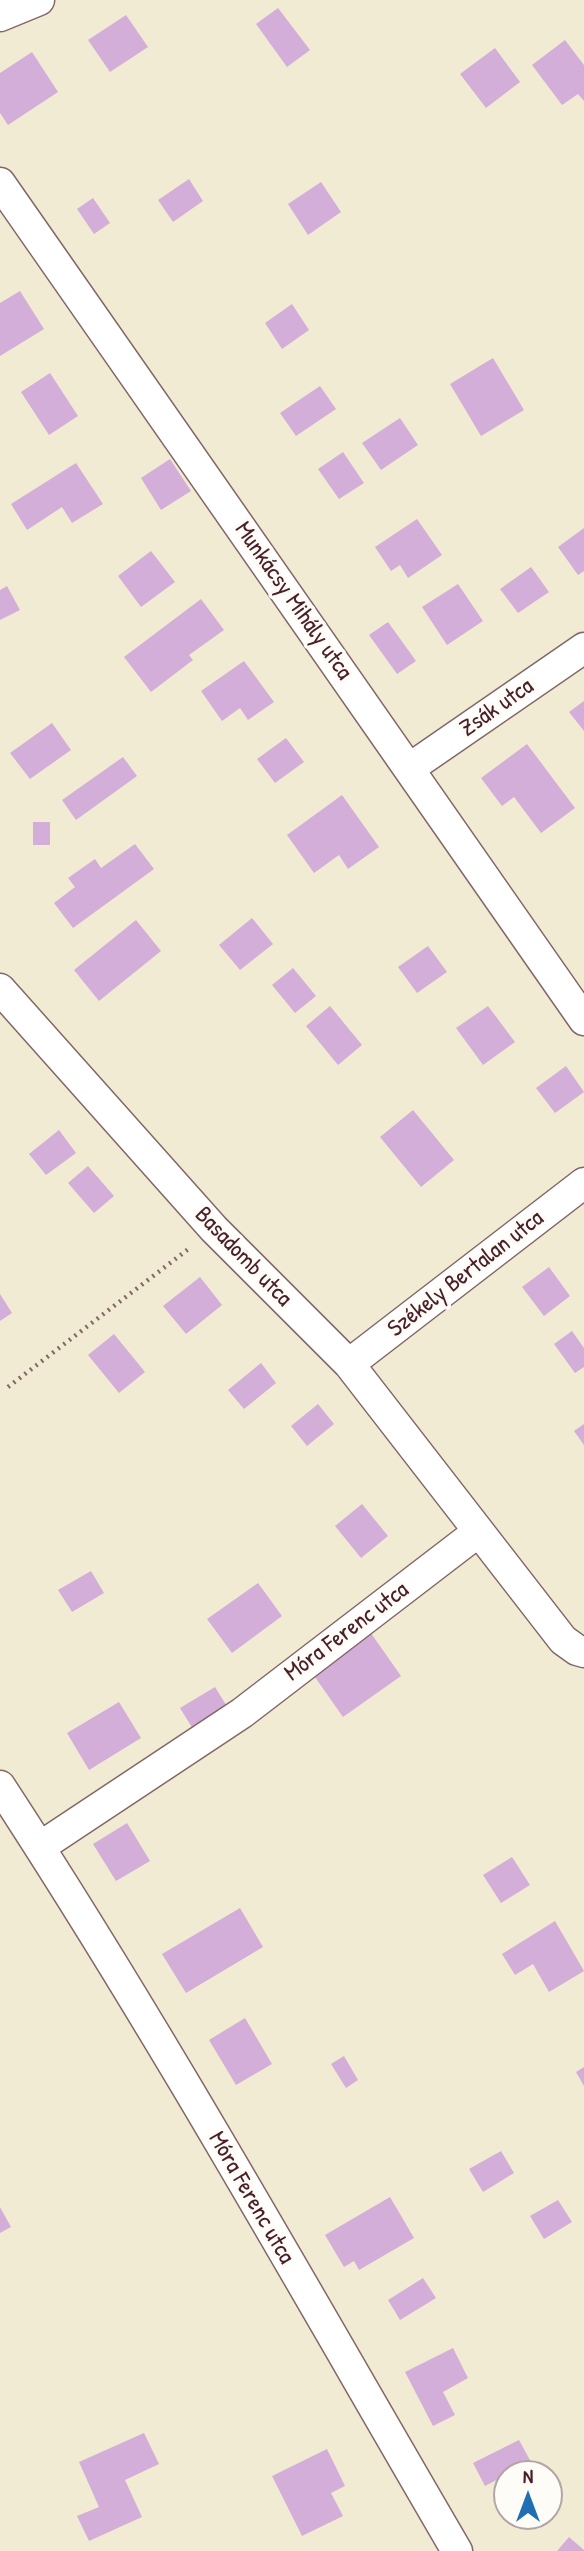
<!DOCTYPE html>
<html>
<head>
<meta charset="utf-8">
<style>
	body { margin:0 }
	#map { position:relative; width:584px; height:2551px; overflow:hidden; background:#f1ebd4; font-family:"Patrick Hand",sans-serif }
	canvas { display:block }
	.north { position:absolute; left:493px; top:2460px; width:70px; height:70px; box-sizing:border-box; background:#fdfcf7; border:2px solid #b5a4a5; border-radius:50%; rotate:0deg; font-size:19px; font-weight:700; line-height:28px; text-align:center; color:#4a1f2b }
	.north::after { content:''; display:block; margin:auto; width:24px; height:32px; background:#1f6fb2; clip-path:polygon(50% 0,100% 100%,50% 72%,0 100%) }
</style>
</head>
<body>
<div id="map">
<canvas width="584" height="2551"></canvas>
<div class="north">N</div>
</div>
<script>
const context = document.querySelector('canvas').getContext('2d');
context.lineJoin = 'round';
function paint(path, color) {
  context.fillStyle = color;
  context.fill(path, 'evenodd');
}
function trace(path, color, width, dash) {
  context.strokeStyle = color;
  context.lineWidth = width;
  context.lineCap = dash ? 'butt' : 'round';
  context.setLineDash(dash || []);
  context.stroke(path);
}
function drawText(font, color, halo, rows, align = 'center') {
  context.font = font + ' "Patrick Hand",sans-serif';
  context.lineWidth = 7;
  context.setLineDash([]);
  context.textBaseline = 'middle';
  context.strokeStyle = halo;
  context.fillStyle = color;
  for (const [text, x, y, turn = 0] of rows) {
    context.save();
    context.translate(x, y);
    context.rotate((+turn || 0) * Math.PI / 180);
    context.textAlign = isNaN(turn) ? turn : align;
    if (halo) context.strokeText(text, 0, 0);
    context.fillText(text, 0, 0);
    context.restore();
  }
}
const building = new Path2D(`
	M 278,8 L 310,50 L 287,67 L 256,24 Z
	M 126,15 L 148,47 L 110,72 L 88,40 Z
	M 565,40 L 584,65 L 584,101 L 578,94 L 562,105 L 532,65 Z
	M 495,48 L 520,82 L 486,108 L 460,74 Z
	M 32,52 L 58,92 L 8,125 L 0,113 L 0,73 Z
	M 189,179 L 203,201 L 173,222 L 158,200 Z
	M 321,182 L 341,212 L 308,235 L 288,204 Z
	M 93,198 L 110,223 L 94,234 L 77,209 Z
	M 20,291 L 44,329 L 0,356 L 0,303 Z
	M 292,304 L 309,330 L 282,349 L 265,323 Z
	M 493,358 L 524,410 L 481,436 L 450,384 Z
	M 50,373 L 78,416 L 49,435 L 21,392 Z
	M 320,386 L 336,409 L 296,436 L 280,413 Z
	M 400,418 L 418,445 L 381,470 L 362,443 Z
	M 343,452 L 364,483 L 339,499 L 318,469 Z
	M 170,459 L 191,491 L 161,510 L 141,478 Z
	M 76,463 L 103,504 L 72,523 L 62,507 L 27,530 L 11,504 Z
	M 417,519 L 442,555 L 408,578 L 400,565 L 391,571 L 375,547 Z
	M 584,528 L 584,571 L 578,575 L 558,547 Z
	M 151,551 L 175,582 L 141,607 L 118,576 Z
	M 531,567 L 549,592 L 518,613 L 500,589 Z
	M 458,584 L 483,621 L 447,645 L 422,607 Z
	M 7,586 L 20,610 L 0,620 L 0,590 Z
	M 201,599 L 224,630 L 189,655 L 193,660 L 151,692 L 124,657 Z
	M 388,622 L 416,661 L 397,674 L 369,635 Z
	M 244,661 L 274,702 L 248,720 L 240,708 L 222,721 L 201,691 Z
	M 584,701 L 584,731 L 569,712 Z
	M 52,723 L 71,750 L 30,779 L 10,753 Z
	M 286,738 L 304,762 L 275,783 L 257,759 Z
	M 527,744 L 575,808 L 541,833 L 514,797 L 502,806 L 481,778 Z
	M 123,757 L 137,776 L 76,820 L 62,800 Z
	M 342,795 L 379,847 L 348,869 L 339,855 L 314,873 L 287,835 Z
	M 33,822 L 50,822 L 50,845 L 33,845 Z
	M 135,844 L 154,869 L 73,928 L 54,903 L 75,887 L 68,878 L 95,859 L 101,868 Z
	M 252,918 L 273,944 L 240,970 L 219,945 Z
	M 136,920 L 161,951 L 99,1001 L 74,970 Z
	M 428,946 L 447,972 L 417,993 L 398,967 Z
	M 293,968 L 316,996 L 295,1013 L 272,985 Z
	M 330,1006 L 362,1045 L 338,1065 L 306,1026 Z
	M 488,1006 L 515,1042 L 483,1065 L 456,1028 Z
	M 566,1066 L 584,1092 L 555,1113 L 536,1088 Z
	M 413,1110 L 454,1160 L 421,1187 L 380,1137 Z
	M 59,1130 L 76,1153 L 46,1175 L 29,1154 Z
	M 88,1166 L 114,1196 L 94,1213 L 68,1183 Z
	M 549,1267 L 570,1296 L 544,1316 L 522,1287 Z
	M 200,1277 L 222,1305 L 186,1334 L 163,1306 Z
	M 0,1294 L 12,1313 L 0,1321 Z
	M 572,1331 L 584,1348 L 584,1367 L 575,1373 L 554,1344 Z
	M 114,1334 L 145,1372 L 119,1393 L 88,1355 Z
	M 261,1363 L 276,1383 L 244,1409 L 228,1390 Z
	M 318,1404 L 334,1424 L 307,1446 L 291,1426 Z
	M 584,1424 L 584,1445 L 574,1431 Z
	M 362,1504 L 388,1536 L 361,1558 L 335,1526 Z
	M 91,1571 L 104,1593 L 72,1612 L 58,1590 Z
	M 258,1583 L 282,1616 L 232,1653 L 207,1619 Z
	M 368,1629 L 401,1676 L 343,1717 L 310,1670 Z
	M 215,1687 L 228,1708 L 193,1729 L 180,1708 Z
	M 119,1702 L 141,1738 L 89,1770 L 67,1733 Z
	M 127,1823 L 150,1861 L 116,1881 L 93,1844 Z
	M 512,1857 L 530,1885 L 501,1903 L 483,1875 Z
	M 240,1908 L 263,1947 L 186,1993 L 162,1954 Z
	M 555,1921 L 584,1971 L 549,1992 L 533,1964 L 515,1975 L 502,1954 Z
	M 245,2018 L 272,2064 L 236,2085 L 209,2040 Z
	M 344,2056 L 358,2080 L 346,2088 L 331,2064 Z
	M 584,2067 L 584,2086 L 576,2072 Z
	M 501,2151 L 514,2173 L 483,2192 L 469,2169 Z
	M 390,2197 L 414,2238 L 359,2270 L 354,2261 L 344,2267 L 325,2235 Z
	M 558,2200 L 572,2222 L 544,2239 L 530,2216 Z
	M 0,2207 L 11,2227 L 0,2233 Z
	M 423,2278 L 436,2298 L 400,2320 L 388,2300 Z
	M 453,2348 L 468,2378 L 443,2392 L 455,2415 L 433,2426 L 405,2372 Z
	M 144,2433 L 159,2464 L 125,2480 L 142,2517 L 89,2541 L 77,2516 L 99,2507 L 79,2462 Z
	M 519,2440 L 531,2462 L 485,2486 L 473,2463 Z
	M 327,2449 L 345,2486 L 331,2493 L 343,2516 L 302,2536 L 272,2476 Z
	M 569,2537 L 584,2550 L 584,2551 L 557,2551 Z`);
const path = new Path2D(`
	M 8,1387 L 191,1247`);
const minor = new Path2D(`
	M 0,16 L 39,0
	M 0,183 L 584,1020
	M 410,768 L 584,648
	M 0,989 L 214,1229 L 349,1364 L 563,1640 L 577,1650 L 584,1652
	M 349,1364 L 584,1183
	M 0,1786 C 162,2034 307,2294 457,2551
	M 40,1847 L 242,1713 L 478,1532`);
const streetNames = [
	["Munkácsy Mihály utca",293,601,55],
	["Zsák utca",497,708,-35],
	["Basadomb utca",243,1257,46],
	["Székely Bertalan utca",466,1274,-38],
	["Móra Ferenc utca",347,1632,-37],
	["Móra Ferenc utca",251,2198,60]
];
paint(building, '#d2aed9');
trace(minor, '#846666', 33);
trace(path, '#846666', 4.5, [2, 5]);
trace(minor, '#fff', 30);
drawText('24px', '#4a1f2b', '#fdfcf7', streetNames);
</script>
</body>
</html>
